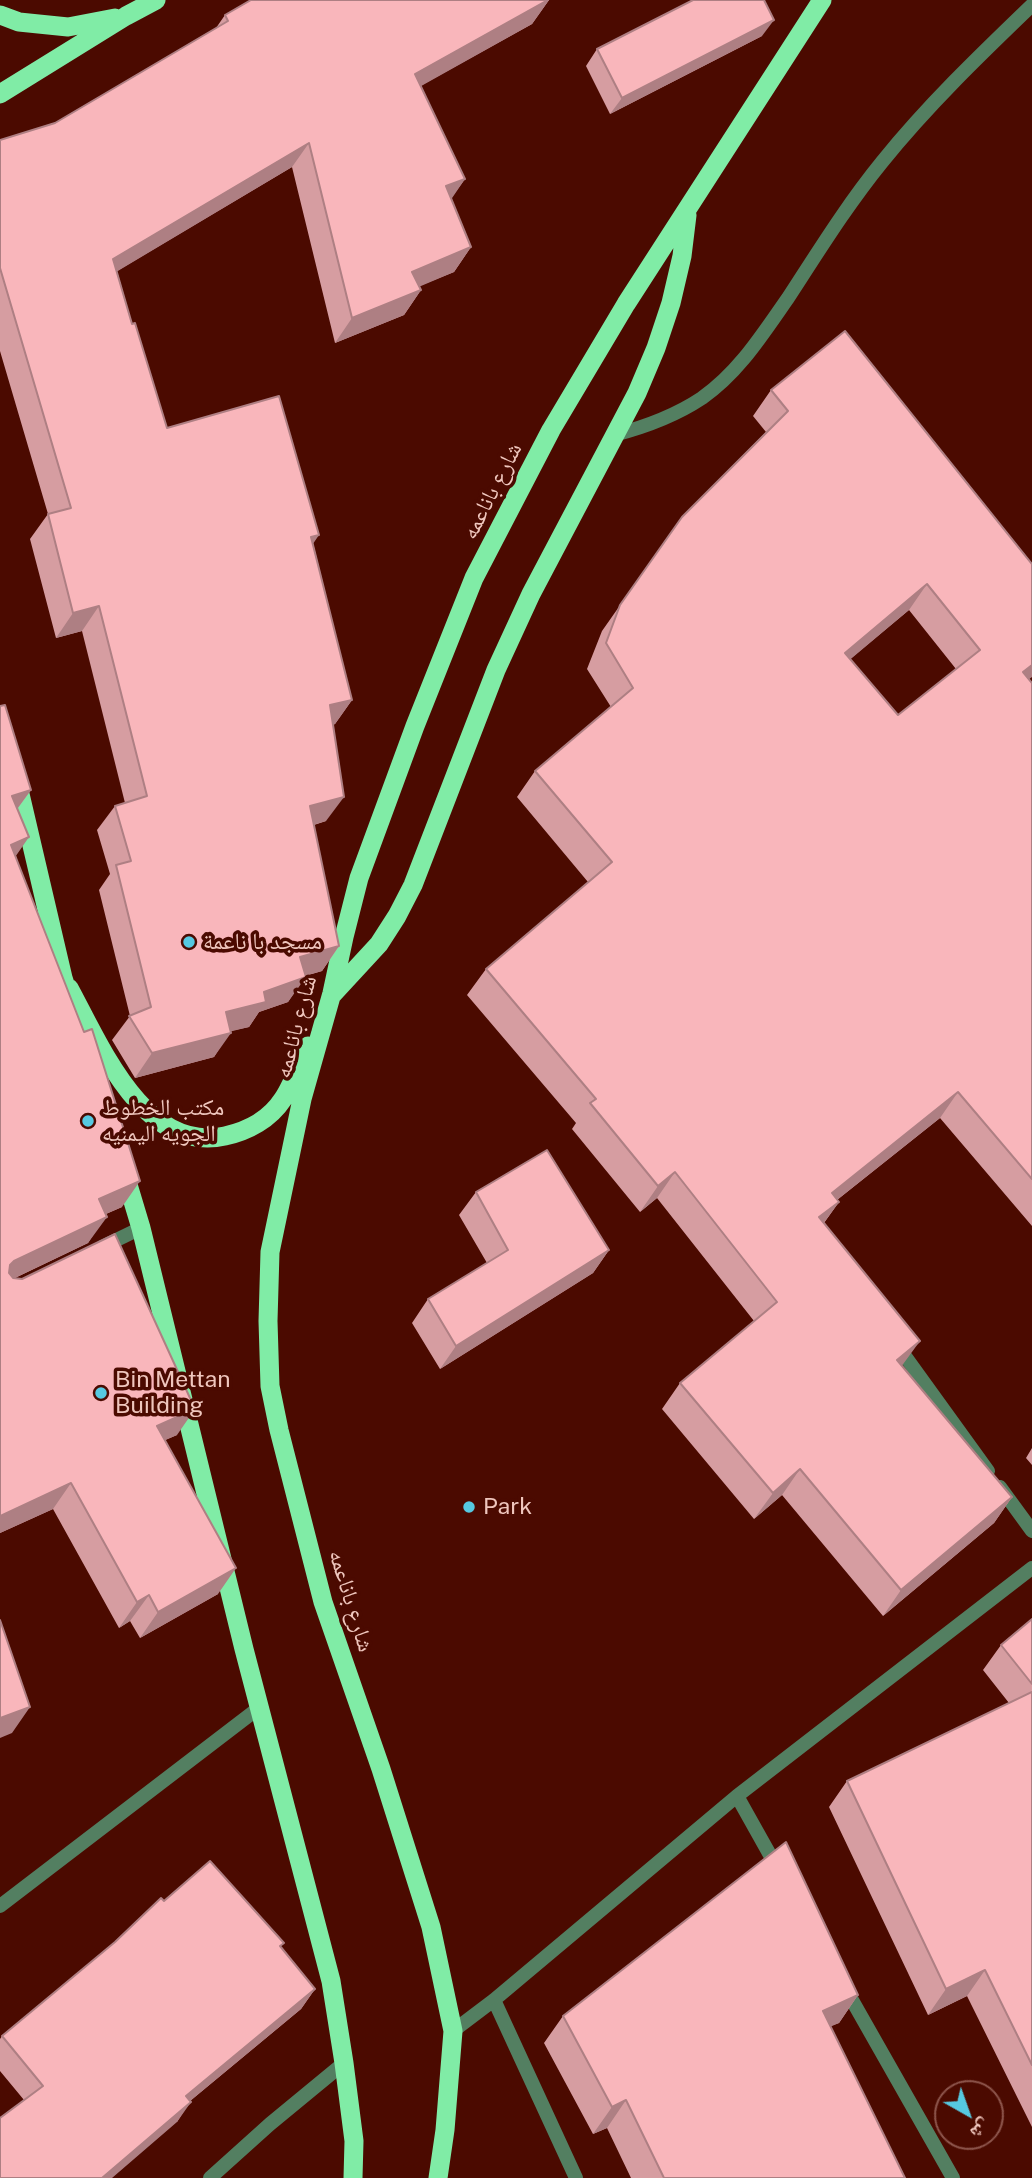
<!DOCTYPE html>
<html>
<head>
<meta charset="utf-8">
<style>
	body { margin:0 }
	#map { position:relative; width:1032px; height:2178px; overflow:hidden; background:#4b0a00; font-family:"Public Sans","Noto Naskh Arabic",sans-serif }
	canvas { display:block }
	.north { position:absolute; left:934px; top:2080px; width:70px; height:70px; box-sizing:border-box; background:#4b0a00; border:2px solid #8d554c; border-radius:50%; rotate:140deg; font-size:19px; font-weight:700; line-height:28px; text-align:center; color:#efc6bd }
	.north::after { content:''; display:block; margin:auto; width:24px; height:32px; background:#56c9e1; clip-path:polygon(50% 0,100% 100%,50% 72%,0 100%) }
</style>
</head>
<body>
<div id="map">
<canvas width="1032" height="2178"></canvas>
<div class="north">ش</div>
</div>
<script>
const context = document.querySelector('canvas').getContext('2d');
context.lineJoin = 'round';
function trace(path, color, width, dash) {
  context.strokeStyle = color;
  context.lineWidth = width;
  context.lineCap = dash ? 'butt' : 'round';
  context.setLineDash(dash || []);
  context.stroke(path);
}
function paint(path, color) {
  context.fillStyle = color;
  context.fill(path, 'evenodd');
}
function drawText(font, color, halo, rows, align = 'center') {
  context.font = font + ' "Public Sans","Noto Naskh Arabic",sans-serif';
  context.lineWidth = 7;
  context.setLineDash([]);
  context.textBaseline = 'middle';
  context.strokeStyle = halo;
  context.fillStyle = color;
  for (const [text, x, y, turn = 0] of rows) {
    context.save();
    context.translate(x, y);
    context.rotate((+turn || 0) * Math.PI / 180);
    context.textAlign = isNaN(turn) ? turn : align;
    if (halo) context.strokeText(text, 0, 0);
    context.fillText(text, 0, 0);
    context.restore();
  }
}
const minor = new Path2D(`
	M 614,435 C 645,427 675,416 702,398 C 739,372 762,335 788,298 C 818,252 847,205 882,162 C 927,106 980,55 1032,5
	M 102,1247 L 141,1228
	M 897,1345 L 988,1471
	M 1000,1487 L 1032,1531
	M 737,1796 L 779,1871
	M 0,1906 L 260,1707
	M 844,1986 L 953,2178
	M 494,2000 L 576,2178
	M 453,2031 L 494,2000 L 737,1796 L 1032,1568`);
const tertiary = new Path2D(`
	M 210,2178 L 270,2124 L 344,2063`);
const trunk = new Path2D(`
	M 0,15 L 19,22 L 68,27 L 115,18
	M 0,94 L 126,16 L 156,0
	M 16,777 L 63,978 L 71,1003
	M 69,988 C 100,1045 144,1154 225,1136 C 248,1131 270,1119 283,1099 C 293,1084 300,1063 308,1046
	M 331,996 L 379,944 L 397,916 L 413,885 L 496,670 L 531,594 L 637,393 L 656,348 L 671,303 L 682,256 L 687,215
	M 123,1168 L 141,1228 L 244,1649 L 331,1981 L 344,2063 L 354,2141 L 353,2178
	M 438,2178 L 445,2130 L 453,2031 L 431,1927 L 381,1769 L 323,1602 L 279,1430 L 270,1386 L 268,1321 L 270,1252 L 302,1099 L 332,993 L 344,937 L 359,878 L 415,726 L 474,578 L 551,430 L 626,304 L 822,0`);
const wall = new Path2D(`
	M 549,0 L 532,24 L 420,86 L 465,179 L 451,198 L 471,247 L 454,272 L 419,286 L 421,290 L 404,315 L 335,343 L 292,167 L 117,271 L 132,324 L 167,428 L 313,543 L 352,700 L 335,724 L 333,725 L 326,821 L 314,825 L 339,946 L 322,971 L 305,976 L 288,1002 L 259,1012 L 249,1027 L 230,1031 L 214,1057 L 135,1078 L 112,1040 L 130,1016 L 99,890 L 110,874 L 97,830 L 115,806 L 125,803 L 82,631 L 56,638 L 30,539 L 48,514 L 0,351 L 0,140 L 55,123 L 216,28 L 225,15 Z
	M 762,36 L 610,114 L 586,66 L 597,49 Z
	M 771,390 L 1032,683 L 1032,1226 L 940,1118 L 837,1200 L 839,1202 L 824,1223 L 902,1366 L 1012,1497 L 994,1523 L 883,1616 L 782,1495 L 754,1519 L 662,1409 L 680,1383 L 754,1321 L 657,1198 L 640,1212 L 572,1129 L 576,1123 L 467,995 L 486,969 L 588,882 L 517,797 L 535,771 L 611,707 L 587,669 L 602,631 L 682,517 L 766,432 L 753,416 ZM 909,610 L 956,669 L 898,715 L 850,659 Z
	M 0,706 L 31,790 L 17,809 L 16,856 L 122,1207 L 106,1214 L 88,1243 L 15,1278 L 177,1435 L 165,1440 L 218,1594 L 140,1638 L 130,1621 L 119,1628 L 53,1509 L 0,1533 Z
	M 476,1192 L 609,1250 L 593,1273 L 440,1369 L 412,1323 L 428,1299 L 487,1263 L 459,1215 Z
	M 1032,1448 L 1032,1465 L 1026,1458 Z
	M 1032,1619 L 1032,2127 L 967,1996 L 928,2015 L 829,1807 L 847,1781 L 1009,1703 L 983,1670 L 1001,1645 Z
	M 164,1901 L 281,1947 L 315,1989 L 301,2009 L 190,2101 L 177,2122 L 24,2100 L 0,2071 L 0,2039 L 2,2036 Z
	M 858,1995 L 839,2023 L 830,2026 L 905,2178 L 631,2178 L 607,2128 L 593,2134 L 544,2043 L 563,2016 Z`);
const shadedWall = new Path2D(`
	M 535,0 L 549,0 L 532,24 L 398,99 L 415,74 Z
	M 774,20 L 762,36 L 610,114 L 622,98 Z
	M 309,143 L 292,167 L 96,284 L 113,259 Z
	M 465,179 L 448,204 L 446,186 Z
	M 471,247 L 454,272 L 395,297 L 412,272 Z
	M 421,290 L 404,315 L 335,343 L 352,318 Z
	M 319,535 L 302,560 L 311,537 Z
	M 927,584 L 909,610 L 827,679 L 845,653 Z
	M 99,606 L 82,631 L 56,638 L 73,613 Z
	M 1032,665 L 1032,677 L 1005,698 L 1023,672 Z
	M 352,700 L 335,724 L 313,730 L 330,705 Z
	M 31,790 L 12,816 L 12,796 Z
	M 344,797 L 326,821 L 293,831 L 310,806 Z
	M 29,837 L 11,863 L 11,845 Z
	M 339,946 L 322,971 L 283,982 L 300,957 Z
	M 306,977 L 288,1002 L 259,1012 L 249,1027 L 208,1037 L 226,1012 L 264,992 Z
	M 231,1033 L 214,1057 L 135,1078 L 152,1053 Z
	M 958,1092 L 940,1118 L 813,1219 L 832,1193 Z
	M 675,1172 L 657,1198 L 640,1212 L 658,1186 Z
	M 140,1181 L 122,1207 L 80,1225 L 99,1199 Z
	M 839,1202 L 820,1228 L 819,1217 Z
	M 107,1217 L 88,1243 L 0,1285 L 10,1265 L 14,1261 Z
	M 609,1250 L 593,1273 L 440,1369 L 456,1346 Z
	M 920,1341 L 901,1367 L 897,1360 Z
	M 195,1409 L 177,1435 L 138,1452 L 157,1426 Z
	M 800,1469 L 782,1495 L 754,1519 L 773,1493 Z
	M 71,1483 L 53,1509 L 0,1533 L 0,1516 Z
	M 1012,1497 L 994,1523 L 883,1616 L 901,1590 Z
	M 236,1568 L 218,1594 L 140,1638 L 158,1612 Z
	M 149,1595 L 130,1621 L 119,1628 L 137,1602 Z
	M 30,1707 L 12,1733 L 0,1738 L 0,1718 Z
	M 985,1970 L 967,1996 L 928,2015 L 946,1989 Z
	M 315,1989 L 301,2009 L 172,2116 L 186,2096 Z
	M 858,1995 L 839,2023 L 804,2038 L 823,2011 Z
	M 626,2100 L 607,2128 L 593,2134 L 612,2107 Z
	M 191,2102 L 177,2122 L 112,2178 L 102,2178 Z`);
const building = new Path2D(`
	M 251,0 L 548,0 L 415,74 L 465,179 L 446,186 L 471,247 L 412,272 L 421,290 L 352,318 L 309,143 L 113,259 L 132,324 L 135,323 L 167,428 L 279,396 L 319,535 L 311,537 L 352,700 L 330,705 L 344,797 L 310,806 L 339,946 L 300,957 L 306,977 L 264,992 L 266,1002 L 226,1012 L 231,1033 L 152,1053 L 129,1016 L 151,1007 L 116,865 L 131,861 L 115,806 L 147,796 L 99,606 L 73,613 L 48,514 L 71,508 L 0,268 L 0,140 L 55,123 L 228,21 L 225,15 Z
	M 693,0 L 764,0 L 774,20 L 622,98 L 597,49 Z
	M 845,331 L 1032,564 L 1032,665 L 1023,672 L 1032,683 L 1032,1179 L 958,1092 L 832,1193 L 839,1202 L 819,1217 L 920,1341 L 897,1360 L 1012,1497 L 901,1590 L 800,1469 L 773,1493 L 680,1383 L 777,1302 L 675,1172 L 658,1186 L 590,1103 L 596,1099 L 486,969 L 612,862 L 535,771 L 633,688 L 606,643 L 620,605 L 682,517 L 788,411 L 771,390 ZM 927,584 L 980,650 L 898,715 L 845,653 Z
	M 5,705 L 31,790 L 12,796 L 29,837 L 11,845 L 84,1032 L 92,1029 L 140,1181 L 99,1199 L 107,1217 L 14,1261 L 10,1265 L 9,1273 L 13,1278 L 22,1279 L 115,1234 L 195,1409 L 157,1426 L 236,1568 L 158,1612 L 149,1595 L 137,1602 L 71,1483 L 0,1516 L 0,706 Z
	M 547,1150 L 609,1250 L 456,1346 L 428,1299 L 508,1250 L 476,1192 Z
	M 1032,1619 L 1032,1684 L 1001,1645 Z
	M 0,1620 L 30,1707 L 0,1718 Z
	M 1032,1692 L 1032,2065 L 985,1970 L 946,1989 L 847,1781 Z
	M 786,1842 L 858,1995 L 823,2011 L 905,2178 L 664,2178 L 626,2100 L 612,2107 L 563,2016 Z
	M 210,1861 L 284,1943 L 280,1946 L 315,1989 L 186,2096 L 191,2102 L 102,2178 L 0,2178 L 0,2118 L 43,2086 L 2,2036 L 115,1942 L 161,1898 L 164,1901 Z`);
const markers = [
	[189,942,7,"#56c9e1"],
	[88,1121,7,"#56c9e1"],
	[101,1393,7,"#56c9e1"],
	[469,1507,7,"#56c9e1"]
];
const streetNames = [
	["شارع باناعمه",492,491,-63],
	["شارع باناعمه",296,1027,-75],
	["شارع باناعمه",351,1601,73]
];
const poiNames = [
	["مسجد با ناعمة",203,942],
	["مكتب الخطوط",102,1108],
	["الجويه اليمنيه",102,1134],
	["Bin Mettan",115,1380],
	["Building",115,1406],
	["Park",483,1507]
];
trace(minor, '#537f61', 14);
trace(tertiary, '#537f61', 14);
trace(trunk, '#80eca6', 19);
paint(wall, '#d69da1');
paint(shadedWall, '#ae7f83');
paint(building, '#f9b6bb');
trace(building, '#ae7f83', 2);
for (const [x, y, r, color] of markers) {
  const dot = new Path2D();
  dot.arc(x, y, r, 0, 2 * Math.PI);
  context.fillStyle = color;
  context.fill(dot);
  trace(dot, '#4b0a00', 2.5);
}
drawText('23px', '#efc6bd', '#4b0a00', streetNames);
drawText('23px', '#efc6bd', '#4b0a00', poiNames, 'left');
</script>
</body>
</html>
